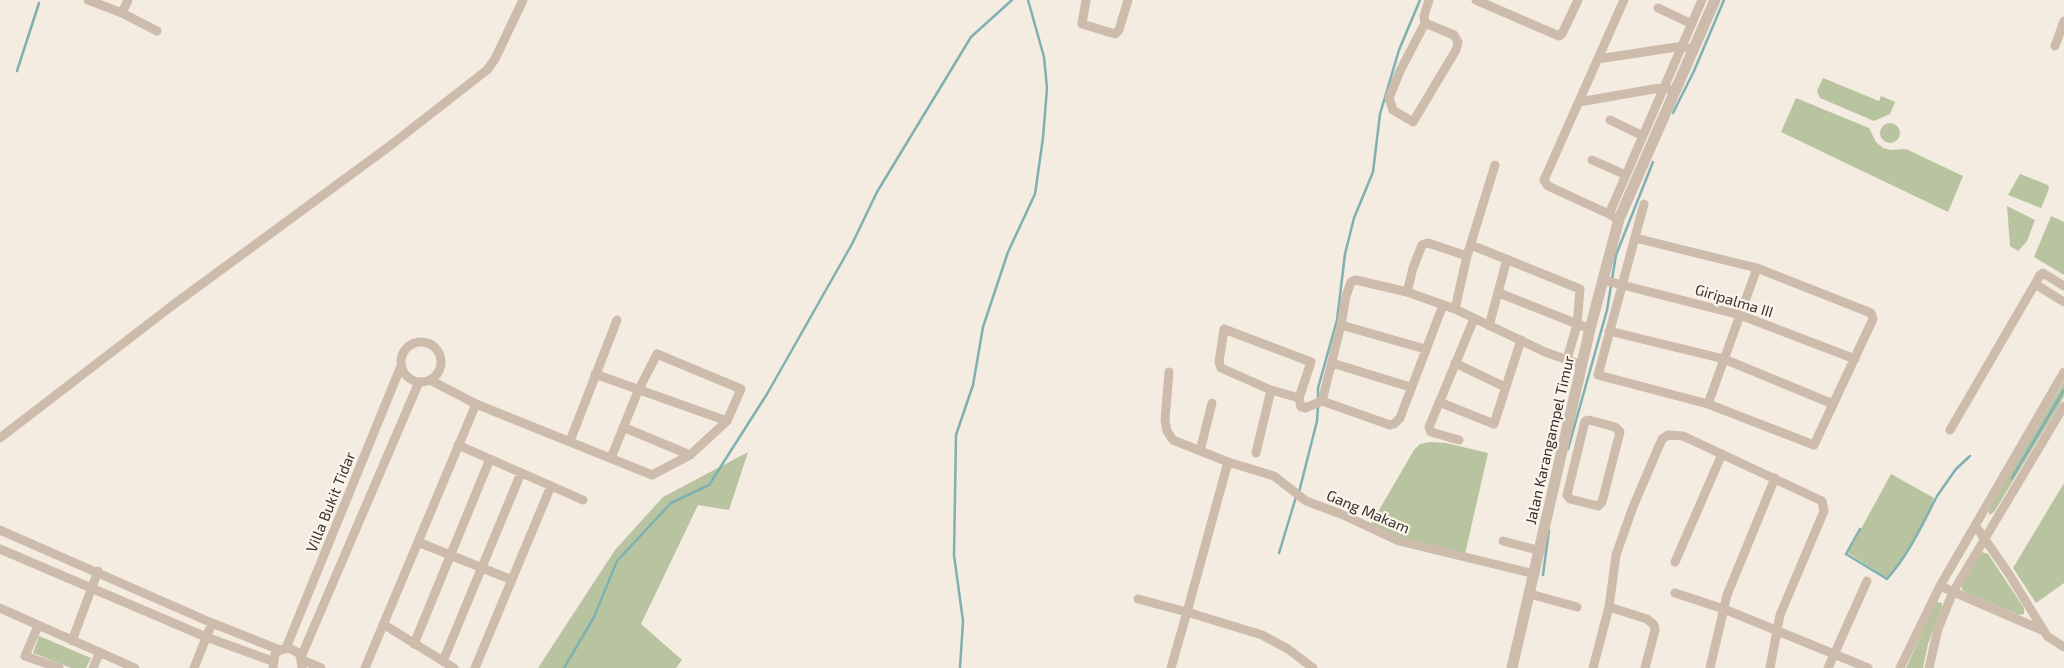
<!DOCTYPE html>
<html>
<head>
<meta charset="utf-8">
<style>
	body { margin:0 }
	canvas { display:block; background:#f4ebe1 }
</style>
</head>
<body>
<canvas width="2064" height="668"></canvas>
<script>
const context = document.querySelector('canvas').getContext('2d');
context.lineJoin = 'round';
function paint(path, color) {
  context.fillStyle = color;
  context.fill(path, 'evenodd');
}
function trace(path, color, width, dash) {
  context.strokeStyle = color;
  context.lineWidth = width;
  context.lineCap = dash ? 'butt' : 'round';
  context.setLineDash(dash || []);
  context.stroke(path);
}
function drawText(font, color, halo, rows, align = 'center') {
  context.font = font + ' "Exo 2",sans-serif';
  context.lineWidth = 4.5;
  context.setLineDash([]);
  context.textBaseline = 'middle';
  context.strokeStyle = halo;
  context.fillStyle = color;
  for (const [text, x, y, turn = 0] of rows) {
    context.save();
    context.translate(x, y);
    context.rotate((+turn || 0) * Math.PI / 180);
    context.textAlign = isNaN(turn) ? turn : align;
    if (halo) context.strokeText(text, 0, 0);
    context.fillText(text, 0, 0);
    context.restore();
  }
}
const green = new Path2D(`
	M 1823,78 L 1879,101 L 1881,96 L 1895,102 L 1890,114 L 1874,121 L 1820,98 L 1817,91 Z
	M 1796,98 L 1869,128 L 1876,142 L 1883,148 L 1891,150 L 1906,149 L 1963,176 L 1948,212 L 1781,132 Z
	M1880 133a10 10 0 1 1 20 0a10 10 0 1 1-20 0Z
	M 2020,174 L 2048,185 L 2049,189 L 2041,208 L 2008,195 Z
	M 2007,206 L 2035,220 L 2027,241 L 2018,251 L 2010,246 Z
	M 2051,216 L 2064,222 L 2064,275 L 2034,257 Z
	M 2064,382 L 2064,397 L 1994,512 L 1989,515 L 1989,508 Z
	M 1430,442 L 1446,443 L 1488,453 L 1465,554 L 1414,544 L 1371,524 L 1414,450 L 1420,444 Z
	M 748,452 L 729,510 L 698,505 L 641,624 L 682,660 L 676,668 L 538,668 L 615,550 L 663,497 Z
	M 1891,474 L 1934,498 C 1922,528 1908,554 1887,578 L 1848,553 Z
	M 2064,483 L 2064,583 L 2036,603 L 2013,568 Z
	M 1982,552 L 1988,554 L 2024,608 L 2024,614 L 2019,615 L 1965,592 L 1962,589 L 1962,584 Z
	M 1936,602 L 1942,603 L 1942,607 L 1928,644 L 1923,668 L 1906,668 Z
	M 39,636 L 91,658 L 86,668 L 71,668 L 33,653 Z`);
const stream = new Path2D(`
	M 17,71 L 39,3
	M 1673,113 L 1694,71 L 1724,0
	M 1318,400 L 1318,388 L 1337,320 L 1345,254 L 1354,218 L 1373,172 L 1380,114 L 1399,50 L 1420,0
	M 1568,449 L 1607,310 L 1616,255 L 1653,162
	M 2012,478 L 2064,390
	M 1299,492 L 1317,421 L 1318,405
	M 1937,496 L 1956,469 L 1970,456
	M 1860,529 L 1846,554 L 1887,579 C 1909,554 1921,527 1936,498
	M 1279,553 L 1296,497
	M 1543,575 L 1549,530
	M 564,668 L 594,617 L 617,561 L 671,503 L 709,485 L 767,394 L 852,244 L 877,192 L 971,37 L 1012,0
	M 960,668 L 963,621 L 954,555 L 956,435 L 973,385 L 983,327 L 1008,252 L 1035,194 L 1043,138 L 1047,88 L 1044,57 L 1028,0`);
const minor = new Path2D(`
	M 88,0 L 122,13 L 157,31
	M 1086,0 L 1082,24 L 1115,34 L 1119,30 L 1128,0
	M 1476,0 L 1559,36 L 1562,34 L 1578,0
	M 1658,8 L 1692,24
	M 122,13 L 128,0
	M 1425,23 L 1454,35 L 1458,42 L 1456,50 L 1413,122 L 1393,110 L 1389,98 L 1400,71 L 1425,23 L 1424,16 L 1429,0
	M 2055,46 L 2064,21
	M 1598,59 L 1683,46 L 1686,47
	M 1579,102 L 1665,87 L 1669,89
	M 1610,120 L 1643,136
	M 1592,160 L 1626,175
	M 1609,214 L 1548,186 L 1544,180 L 1624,0
	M 1614,217 L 1609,214 L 1702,0
	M 1635,238 L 1757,268 L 1871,313 L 1873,319 L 1814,445 L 1708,404 L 1598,375 L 1644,204
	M 1471,245 L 1580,289 L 1577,325 L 1567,359
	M 1603,280 L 1740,315 L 1855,359
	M 2064,286 L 2043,273 L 2040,275 L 2035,284 L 2064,302
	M 1407,292 L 1413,268 L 1422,245 L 1428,243 L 1467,256
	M 1499,293 L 1590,329
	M 1455,309 L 1467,256 L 1495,165
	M 1341,325 L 1425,349
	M 1489,326 L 1507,259
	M 1609,331 L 1724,359 L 1833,404
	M401 362a20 20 0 1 1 40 0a20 20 0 1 1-40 0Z
	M 1332,363 L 1410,387
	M 1455,363 L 1505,387
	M 1169,372 L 1165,420 L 1167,431 L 1173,440 L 1228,462 L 1274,476 L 1306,501 L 1341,514 L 1399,541 L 1535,574
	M 595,374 L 727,421
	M 430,380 L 476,404 L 652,475 L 690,455 L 727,421 L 741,389 L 657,354 L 638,391 L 611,458
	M 1299,398 L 1271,390 L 1221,368 L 1219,362 L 1224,329 L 1311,362 L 1299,398 L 1301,407 L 1305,408 L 1322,401 L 1390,425 L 1394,424 L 1400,418 L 1443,305
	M 1322,401 L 1341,325 L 1346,296 L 1351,282 L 1356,280 L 1407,292 L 1455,309 L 1545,352 L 1582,365
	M 1439,402 L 1494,424 L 1521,340
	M 1708,404 L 1757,268
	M 1589,420 L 1615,427 L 1620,432 L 1602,502 L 1598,506 L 1570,499 L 1567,495 L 1585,421 Z
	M 623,427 L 690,455
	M 1950,430 L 2035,284
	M 0,438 L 173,305 L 387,148 L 487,70 L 495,59 L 523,0
	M 1459,440 L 1431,432 L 1429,427 L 1474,319
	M 570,441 L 617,320
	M 458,445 L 583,500
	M 1200,451 L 1212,403
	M 1256,453 L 1271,390
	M 1228,462 L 1187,612 L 1262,635 L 1288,649 L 1313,668
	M 1975,525 L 2009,574 L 2047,636 L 2064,647
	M 0,530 L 212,623 L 280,650
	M 1503,541 L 1541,551
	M 418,542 L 512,580
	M 0,549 L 206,637 L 272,661
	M 1675,562 L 1722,454
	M 1940,586 L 2044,631
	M 1675,593 L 1724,609 L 1868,668
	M 1530,594 L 1577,607
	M 1138,599 L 1187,612 L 1171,668
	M 1609,607 L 1647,619 L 1654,625 L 1655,630 L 1645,668
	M 0,608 L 135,668
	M 383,624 L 454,668
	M 38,626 L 25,656 L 59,668
	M 72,641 L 98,571
	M 414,644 L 490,459
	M 286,648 L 401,366
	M 301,657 L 419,382
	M 302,660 L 321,668
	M 443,661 L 521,473
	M 93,668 L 100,652
	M 194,668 L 212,623
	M 273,668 L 275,654 L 280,650 L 289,648 L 300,654 L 302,668
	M 365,668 L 476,404
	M 475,668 L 551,486
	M 1593,668 L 1609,607 L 1616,555 L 1633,507 L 1662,439 L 1668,435 L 1683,436 L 1822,501 L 1824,511 L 1780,615 L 1770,668
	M 1710,668 L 1727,595 L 1775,478
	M 1828,668 L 1867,581
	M 1900,668 L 1940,586 L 2064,372
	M 1929,668 L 1938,629 L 1953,592 L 2064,406`);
const tertiary = new Path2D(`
	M 1512,668 L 1590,329 L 1619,219 L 1715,0`);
const streetNames = [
	["Giripalma III",1734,301,17],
	["Jalan Karangampel Timur",1550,440,-77],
	["Villa Bukit Tidar",331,502,-68],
	["Gang Makam",1368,512,23]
];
paint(green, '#b8c4a0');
trace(stream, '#7fb0b2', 2.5);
trace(minor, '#cdbbac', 9);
trace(tertiary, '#cdbbac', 11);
drawText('15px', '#3b302b', '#fbf5ee', streetNames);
</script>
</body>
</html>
